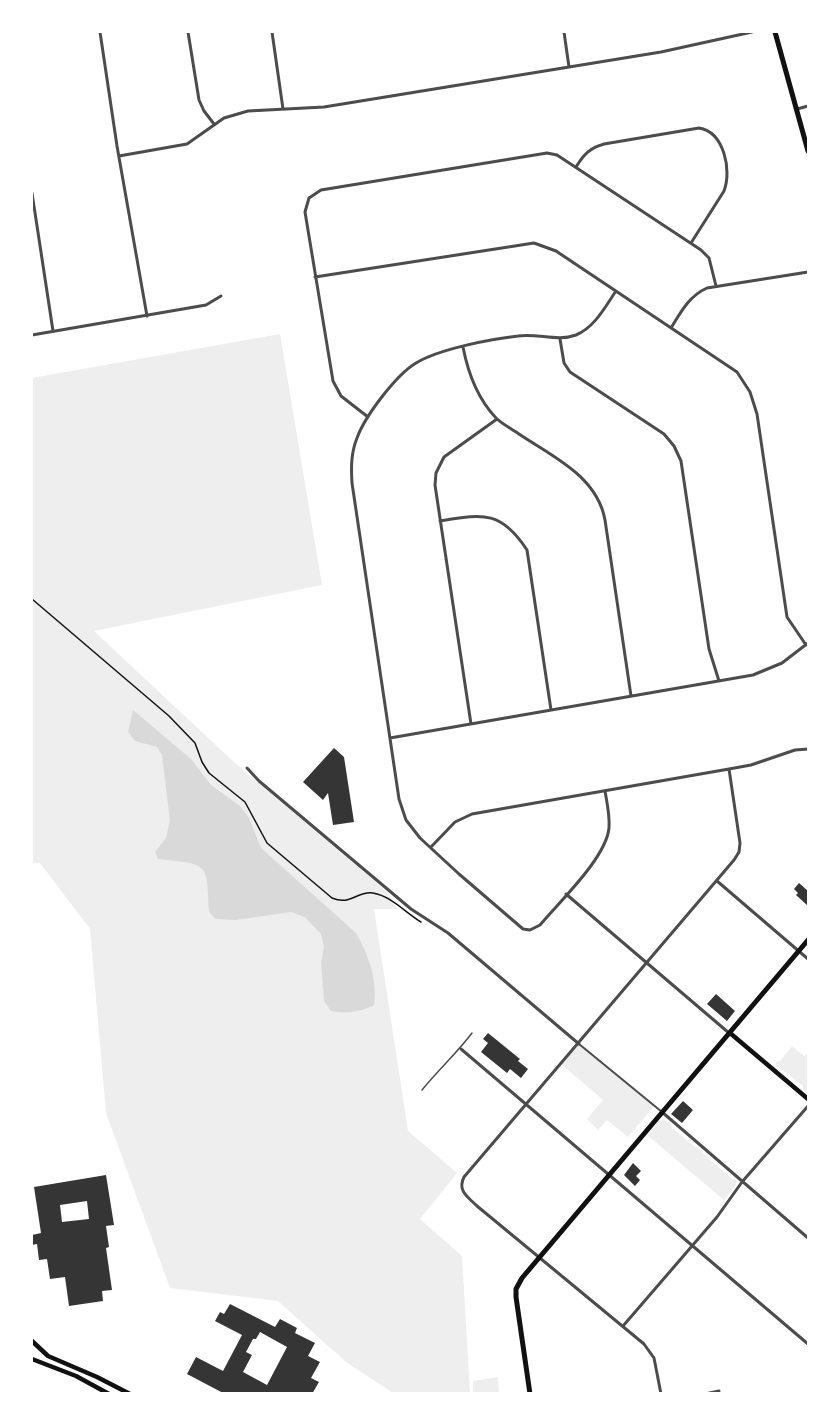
<!DOCTYPE html>
<html>
<head>
<meta charset="utf-8">
<style>
	body { margin:0 }
	#map { position:relative; width:840px; height:1425px; overflow:hidden; background:#fff; font-family:"Space Grotesk",sans-serif }
	canvas { display:block }
	.frame { position:absolute; inset:0; border:33px solid #fff; pointer-events:none }
</style>
</head>
<body>
<div id="map">
<canvas width="840" height="1425"></canvas>
<div class="frame"></div>
</div>
<script>
const context = document.querySelector('canvas').getContext('2d');
context.lineJoin = 'round';
function paint(path, color) {
  context.fillStyle = color;
  context.fill(path, 'evenodd');
}
function trace(path, color, width, dash) {
  context.strokeStyle = color;
  context.lineWidth = width;
  context.lineCap = dash ? 'butt' : 'round';
  context.setLineDash(dash || []);
  context.stroke(path);
}
const green = new Path2D(`
	M 280,334 L 322,585 L 94,631 L 235,763 L 387,892 L 397,909 L 374,909 L 408,1131 L 457,1173 L 420,1219 L 462,1256 L 470,1393 L 393,1393 L 346,1362 L 278,1301 L 170,1288 L 106,1113 L 90,929 L 40,863 L 32,863 L 32,378 Z
	M 579,1044 L 655,1105 L 628,1137 L 607,1120 L 598,1130 L 587,1119 L 603,1100 L 561,1064 Z
	M 792,1046 L 804,1056 L 808,1054 L 808,1094 L 803,1090 L 803,1086 L 780,1068 L 776,1067 L 776,1062 L 780,1061 Z
	M 663,1120 L 671,1123 L 672,1128 L 695,1147 L 699,1148 L 704,1155 L 707,1154 L 709,1159 L 732,1179 L 737,1180 L 736,1185 L 724,1200 L 647,1135 L 659,1121 Z
	M 498,1377 L 499,1393 L 473,1393 L 473,1381 Z`);
const water = new Path2D(`
	M 133,710 L 191,759 L 211,785 L 240,806 L 249,818 L 261,848 L 356,933 C 368,954 378,980 374,1005 C 361,1012 345,1014 331,1011 L 324,1001 L 321,962 L 324,947 L 321,934 L 305,917 L 291,912 L 236,920 L 216,919 L 209,912 C 207,860 208,865 158,859 L 155,852 L 166,838 L 170,821 L 162,755 L 157,747 L 135,741 L 128,732 Z`);
const building = new Path2D(`
	M 334,748 L 344,757 L 354,822 L 333,825 L 328,793 L 323,800 L 303,782 Z
	M 799,883 L 808,891 L 808,906 L 796,895 L 798,893 L 794,889 Z
	M 716,994 L 735,1011 L 727,1021 L 707,1004 Z
	M 488,1033 L 520,1059 L 518,1061 L 528,1069 L 521,1078 L 510,1069 L 507,1073 L 481,1052 L 488,1043 L 483,1039 Z
	M 683,1101 L 693,1110 L 682,1123 L 671,1114 Z
	M 633,1163 L 641,1171 L 636,1176 L 640,1180 L 635,1186 L 624,1175 Z
	M 106,1175 L 114,1225 L 106,1226 L 109,1247 L 106,1248 L 112,1290 L 102,1291 L 103,1301 L 69,1306 L 65,1277 L 50,1279 L 47,1259 L 39,1260 L 37,1244 L 32,1245 L 32,1235 L 41,1233 L 34,1187 ZM 87,1201 L 89,1219 L 62,1222 L 60,1205 Z
	M 230,1304 L 275,1327 L 280,1319 L 297,1328 L 295,1333 L 315,1343 L 308,1356 L 320,1362 L 311,1378 L 319,1382 L 312,1394 L 225,1394 L 187,1374 L 196,1357 L 223,1371 L 242,1335 L 215,1321 L 220,1312 L 224,1314 ZM 260,1332 L 287,1347 L 267,1385 L 243,1372 L 252,1355 L 246,1352 L 253,1339 L 256,1339 Z`);
const path = new Path2D(`
	M 32,599 L 169,716 L 195,743 L 202,762 L 209,773 L 245,802 L 267,843 L 332,898 C 351,906 356,891 373,893 C 391,896 406,913 421,922`);
const service = new Path2D(`
	M 422,1090 C 438,1070 457,1053 472,1033`);
const pedestrian = new Path2D(`
	M 579,1044 L 662,1112`);
const minor = new Path2D(`
	M 100,32 L 117,146 L 147,316
	M 188,32 L 199,100 L 204,111 L 214,124
	M 272,32 L 283,109
	M 564,32 L 569,67
	M 797,109 L 808,106
	M 119,156 L 187,144 L 224,118 L 248,111 L 324,107 L 661,52 L 752,32
	M 576,167 C 584,154 590,148 604,144 L 699,128 C 724,132 732,170 724,191 L 691,243
	M 32,193 L 53,331
	M 315,277 L 534,243 L 556,251 L 737,372 L 750,392 L 757,414 L 787,617 L 806,645
	M 671,328 C 681,312 689,296 707,288 L 808,272
	M 32,335 L 206,305 L 221,296
	M 560,339 L 564,363 L 570,372 L 664,434 L 674,446 L 681,461 L 709,649 L 719,681
	M 463,347 C 468,373 478,399 496,418 C 502,424 512,429 519,434 C 553,457 597,476 605,520 L 631,696
	M 368,417 L 341,396 L 333,381 L 305,212 L 309,198 L 321,190 L 547,153 L 557,155 L 701,250 L 709,258 L 716,286
	M 440,521 C 483,514 501,510 527,550 L 551,710
	M 471,724 L 435,485 L 436,473 L 444,457 L 497,419
	M 390,738 L 753,675 L 782,663 L 808,643
	M 247,768 L 259,781 L 411,909 L 448,933 L 579,1044
	M 605,791 C 607,803 610,815 609,828 C 606,858 560,901 540,925 L 530,930 L 523,929 L 459,874 L 420,838 L 406,820 L 399,799 L 352,483 C 351,467 351,453 357,438 C 365,416 396,375 416,363 C 439,349 491,339 518,336 C 538,333 557,342 576,335 C 595,327 605,307 616,291
	M 431,847 L 455,822 L 472,814 L 729,769 L 751,765 L 795,750 L 808,749
	M 717,881 L 808,959
	M 566,894 L 729,1033
	M 461,1049 L 808,1344
	M 662,1112 L 808,1238
	M 623,1326 L 717,1217 L 742,1182 L 808,1106
	M 661,1394 L 654,1358 L 644,1344 L 477,1206 C 468,1197 457,1191 464,1177 L 734,860 L 739,852 L 740,843 L 729,769
	M 705,1394 L 719,1391`);
const secondary = new Path2D(`
	M 730,1033 L 808,1099
	M 32,1341 L 48,1356 L 97,1377 L 130,1394
	M 32,1359 L 76,1376 L 109,1394`);
const primary = new Path2D(`
	M 775,32 L 808,151
	M 530,1394 L 516,1297 L 516,1289 L 522,1278 L 808,940`);
paint(green, '#eee');
paint(water, '#d9d9d9');
paint(building, '#353535');
trace(path, '#111', 1.5);
trace(service, '#4c4c4c', 1.5);
trace(pedestrian, '#4c4c4c', 2);
trace(minor, '#4c4c4c', 3);
trace(secondary, '#111', 4.5);
trace(primary, '#111', 5);
</script>
</body>
</html>
